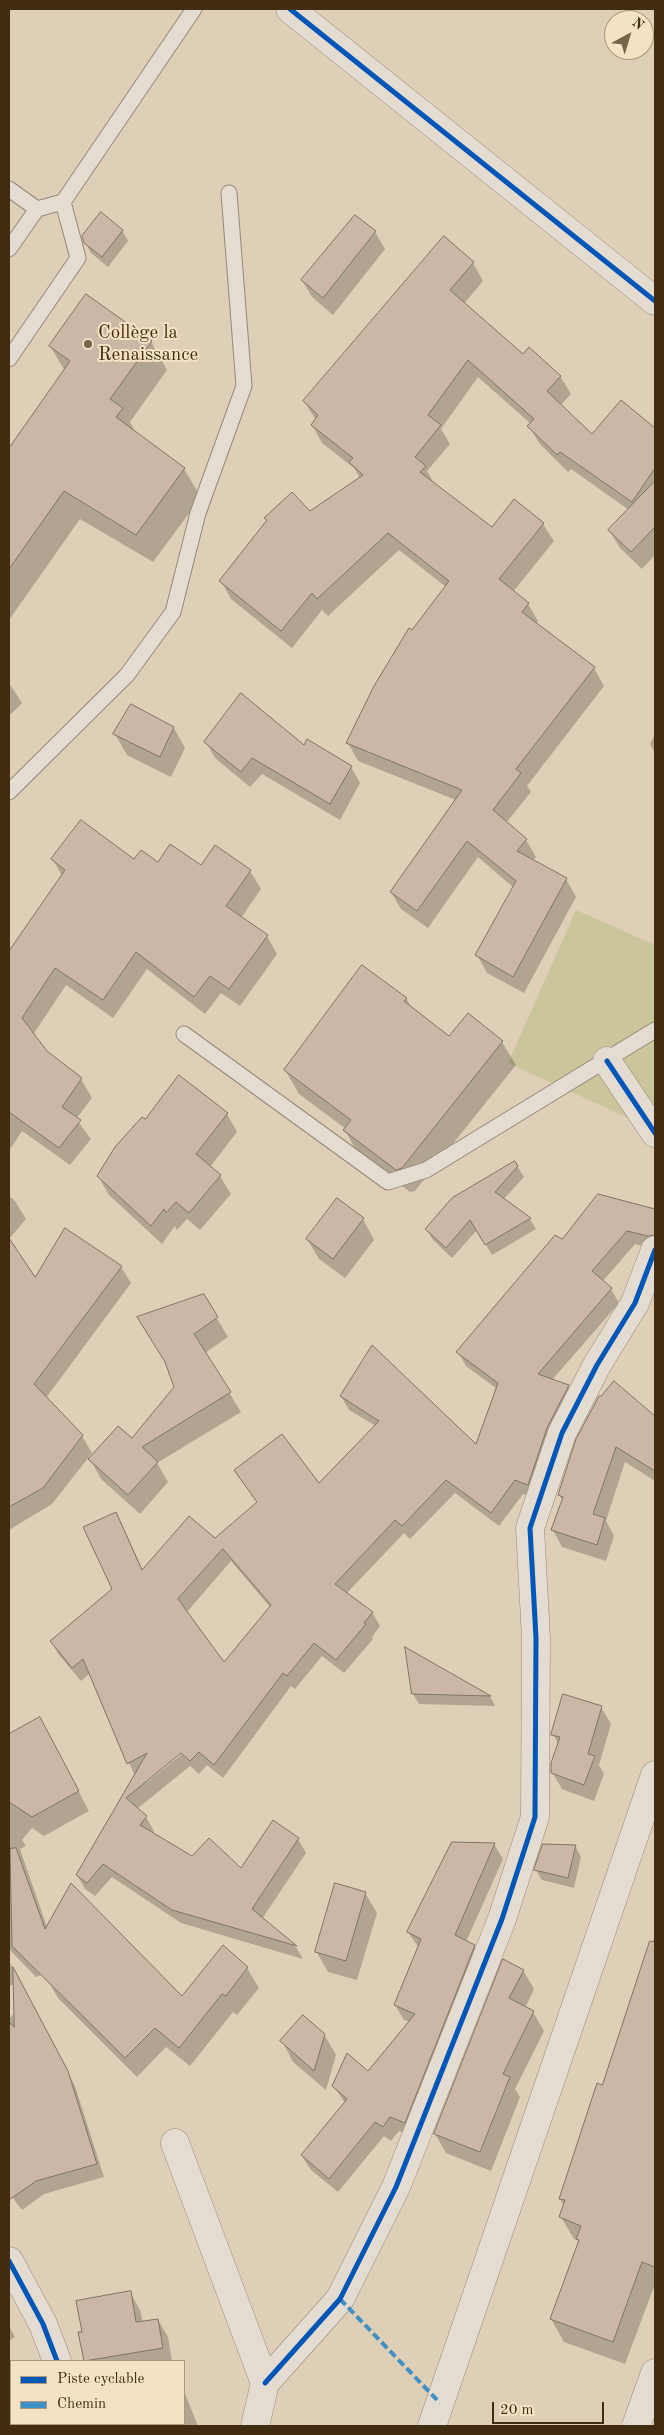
<!DOCTYPE html>
<html>
<head>
<meta charset="utf-8">
<style>
	body { margin:0 }
	#map { position:relative; width:664px; height:2435px; overflow:hidden; background:#decfb6; font-family:"Old Standard TT",serif }
	canvas { display:block }
	.frame { position:absolute; inset:0; border:10px solid #412b11; pointer-events:none }
	.legend { position:absolute; left:10px; top:2360px; width:175px; height:65px; box-sizing:border-box; background:#f5e2c4; border:1px solid #ad997c; margin:0; padding:6px 9px; list-style:none; font-size:15px; color:#412b11 }
	.legend li { display:flex; align-items:center; gap:10px; height:25px }
	.legend b { width:25px; border:1px solid #ad997c }
	.north { position:absolute; left:604px; top:10px; width:50px; height:50px; box-sizing:border-box; background:#f5e2c4; border:1px solid #ad997c; border-radius:50%; rotate:39deg; font-size:14px; font-weight:700; line-height:20px; text-align:center; color:#412b11 }
	.north::after { content:''; display:block; margin:auto; width:18px; height:22px; background:#78644b; clip-path:polygon(50% 0,100% 100%,50% 72%,0 100%) }
	.scale { position:absolute; left:492px; top:2402px; width:112px; height:22px; box-sizing:border-box; border:2px solid #412b11; border-top:0; padding-left:6px; font-size:15px; line-height:18px; white-space:nowrap; color:#412b11; -webkit-text-stroke:4px #f5e2c4; paint-order:stroke }
</style>
</head>
<body>
<div id="map">
<canvas width="664" height="2435"></canvas>
<div class="frame"></div>
<ul class="legend">
<li><b style="height:6px;background:#0057b8"></b>Piste cyclable</li>
<li><b style="height:6px;background:#3f90c7"></b>Chemin</li>
</ul>
<div class="north">N</div>
<div class="scale">20 m</div>
</div>
<script>
const context = document.querySelector('canvas').getContext('2d');
context.lineJoin = 'round';
function paint(path, color) {
  context.fillStyle = color;
  context.fill(path, 'evenodd');
}
function trace(path, color, width, dash) {
  context.strokeStyle = color;
  context.lineWidth = width;
  context.lineCap = dash ? 'butt' : 'round';
  context.setLineDash(dash || []);
  context.stroke(path);
}
function drawText(font, color, halo, rows, align = 'center') {
  context.font = font + ' "Old Standard TT",serif';
  context.lineWidth = 4;
  context.setLineDash([]);
  context.textBaseline = 'middle';
  context.strokeStyle = halo;
  context.fillStyle = color;
  for (const [text, x, y, turn = 0] of rows) {
    context.save();
    context.translate(x, y);
    context.rotate((+turn || 0) * Math.PI / 180);
    context.textAlign = isNaN(turn) ? turn : align;
    if (halo) context.strokeText(text, 0, 0);
    context.fillText(text, 0, 0);
    context.restore();
  }
}
const green = new Path2D(`
	M 576,910 L 655,945 L 655,1130 L 508,1063 Z`);
const shadow = new Path2D(`
	M 122,230 L 128,241 L 108,267 L 91,253 L 85,242 Z
	M 375,232 L 385,249 L 333,315 L 312,297 L 302,280 Z
	M 444,238 L 473,263 L 483,281 L 464,304 L 523,356 L 560,376 L 571,394 L 560,406 L 592,436 L 621,402 L 655,429 L 655,555 L 642,569 L 620,548 L 609,530 L 629,510 L 571,469 L 568,472 L 539,443 L 529,426 L 531,424 L 478,377 L 441,429 L 450,444 L 427,471 L 435,485 L 492,528 L 543,524 L 554,541 L 513,592 L 528,604 L 538,621 L 536,624 L 594,668 L 604,686 L 527,786 L 531,792 L 506,823 L 526,840 L 536,857 L 533,861 L 566,879 L 576,897 L 524,993 L 487,973 L 477,955 L 514,888 L 478,857 L 428,928 L 401,909 L 391,892 L 456,800 L 358,761 L 348,743 L 412,632 L 446,587 L 399,550 L 328,616 L 322,610 L 292,648 L 231,599 L 221,581 L 310,512 L 360,478 L 354,468 L 322,443 L 312,425 L 316,420 L 304,401 Z
	M 151,342 L 167,370 L 130,422 L 136,433 L 184,469 L 201,497 L 153,562 L 80,519 L 9,620 L 9,450 L 65,371 L 50,346 Z
	M 9,683 L 22,703 L 9,716 Z
	M 131,705 L 174,728 L 185,748 L 171,777 L 127,755 L 115,734 Z
	M 655,734 L 655,753 L 650,744 Z
	M 206,742 L 305,747 L 351,767 L 360,783 L 340,820 L 262,774 L 250,787 L 215,758 Z
	M 53,860 L 134,861 L 250,871 L 261,889 L 241,918 L 267,936 L 277,954 L 240,1006 L 221,993 L 205,1014 L 147,969 L 113,1018 L 66,985 L 33,1035 L 46,1052 L 81,1079 L 92,1098 L 76,1119 L 91,1139 L 70,1165 L 22,1131 L 9,1151 L 9,953 L 62,876 Z
	M 406,998 L 412,1009 L 450,1037 L 468,1014 L 502,1042 L 516,1065 L 415,1191 L 410,1192 L 358,1154 L 345,1130 L 346,1129 L 299,1094 L 285,1070 Z
	M 227,1114 L 237,1132 L 210,1167 L 220,1176 L 231,1194 L 200,1230 L 187,1219 L 177,1230 L 175,1226 L 162,1244 L 109,1195 L 98,1176 Z
	M 517,1166 L 524,1177 L 503,1200 L 530,1219 L 536,1229 L 492,1255 L 477,1230 L 452,1258 L 433,1240 L 427,1230 Z
	M 9,1196 L 15,1201 L 26,1219 L 9,1239 Z
	M 363,1219 L 374,1240 L 345,1278 L 319,1259 L 307,1239 Z
	M 653,1221 L 647,1247 L 635,1244 L 602,1282 L 611,1289 L 619,1303 L 552,1380 L 568,1386 L 576,1400 L 536,1498 L 523,1494 L 499,1526 L 455,1493 L 410,1539 L 404,1533 L 346,1594 L 372,1612 L 380,1626 L 372,1637 L 373,1639 L 344,1673 L 322,1656 L 295,1689 L 291,1686 L 223,1778 L 207,1765 L 199,1774 L 190,1766 L 137,1809 L 146,1817 L 154,1831 L 152,1833 L 192,1858 L 242,1869 L 298,1839 L 306,1853 L 262,1919 L 296,1947 L 303,1959 L 181,1923 L 112,1877 L 95,1896 L 85,1889 L 77,1875 L 135,1776 L 90,1673 L 81,1681 L 59,1655 L 51,1641 L 113,1590 L 123,1527 L 143,1571 L 215,1540 L 257,1503 L 236,1471 L 319,1485 L 376,1426 L 349,1410 L 341,1396 L 476,1446 L 497,1389 L 466,1366 L 458,1352 L 562,1241 ZM 231,1561 L 270,1607 L 224,1664 L 186,1613 ZM 185,1748 L 187,1750 L 147,1782 L 147,1779 Z
	M 11,1244 L 35,1279 L 121,1267 L 131,1283 L 46,1398 L 82,1436 L 92,1453 L 52,1504 L 9,1530 L 9,1245 Z
	M 203,1295 L 228,1337 L 205,1353 L 241,1412 L 157,1463 L 168,1482 L 140,1514 L 101,1479 L 90,1459 L 132,1440 L 175,1387 L 168,1366 Z
	M 614,1383 L 655,1418 L 655,1481 L 625,1462 L 606,1521 L 614,1536 L 606,1561 L 562,1547 L 553,1530 L 563,1501 L 559,1495 L 601,1398 Z
	M 407,1649 L 490,1696 L 495,1706 L 419,1704 L 413,1694 Z
	M 601,1707 L 611,1724 L 599,1765 L 604,1774 L 594,1801 L 562,1789 L 552,1772 L 559,1745 L 553,1734 Z
	M 9,1732 L 10,1735 L 50,1738 L 89,1811 L 44,1836 L 32,1828 L 22,1840 L 26,1846 L 20,1849 L 47,1927 L 182,1998 L 223,1947 L 247,1968 L 259,1988 L 237,2015 L 233,2012 L 190,2066 L 166,2047 L 137,2077 L 58,1998 L 47,1979 L 54,1970 L 36,1977 L 9,1949 Z
	M 452,1843 L 494,1844 L 503,1859 L 466,1942 L 474,1946 L 482,1961 L 413,2137 L 399,2131 L 391,2141 L 384,2136 L 338,2192 L 311,2170 L 302,2156 L 345,2103 L 333,2085 L 368,2073 L 410,2022 L 404,2020 L 395,2005 L 419,1948 L 408,1932 Z
	M 575,1846 L 581,1857 L 574,1888 L 542,1880 L 536,1870 Z
	M 365,1893 L 377,1913 L 357,1980 L 328,1972 L 316,1951 Z
	M 655,1935 L 655,2284 L 625,2364 L 564,2342 L 551,2319 L 579,2241 L 574,2239 L 561,2217 L 564,2206 L 560,2199 L 603,2086 Z
	M 9,1961 L 20,1982 L 9,1986 Z
	M 523,1970 L 534,1989 L 525,2008 L 533,2012 L 544,2031 L 515,2089 L 520,2097 L 491,2171 L 446,2153 L 435,2134 Z
	M 28,1998 L 75,2086 L 104,2177 L 44,2194 L 22,2210 L 9,2193 L 9,2019 Z
	M 324,2034 L 336,2055 L 326,2090 L 293,2062 L 282,2041 Z
	M 130,2292 L 140,2310 L 143,2323 L 158,2320 L 168,2337 L 172,2361 L 85,2361 L 80,2334 L 83,2333 Z
	M 9,2326 L 15,2337 L 9,2341 Z
	M 9,2379 L 11,2379 L 11,2424 L 57,2424 L 58,2426 L 9,2426 Z
	M 184,2391 L 198,2426 L 137,2426 L 136,2424 L 184,2424 Z`);
const building = new Path2D(`
	M 101,212 L 123,230 L 102,257 L 84,243 L 82,236 Z
	M 355,215 L 376,231 L 323,298 L 301,280 Z
	M 444,236 L 474,262 L 450,290 L 523,354 L 529,347 L 561,376 L 547,391 L 592,434 L 621,400 L 655,428 L 655,468 L 632,502 L 560,452 L 557,455 L 527,426 L 534,419 L 468,360 L 428,415 L 441,425 L 415,457 L 426,466 L 420,472 L 492,527 L 514,499 L 544,523 L 499,579 L 529,603 L 522,612 L 595,667 L 516,769 L 521,773 L 493,810 L 527,839 L 517,851 L 567,878 L 513,977 L 475,955 L 516,881 L 467,841 L 417,911 L 390,892 L 462,790 L 346,743 L 374,686 L 409,628 L 412,630 L 449,581 L 388,533 L 317,599 L 312,593 L 281,631 L 219,581 L 267,520 L 264,518 L 292,492 L 310,511 L 363,475 L 349,462 L 353,458 L 311,425 L 318,415 L 303,401 Z
	M 86,294 L 152,341 L 110,399 L 123,408 L 116,417 L 185,468 L 136,535 L 64,491 L 9,569 L 9,448 L 70,361 L 49,346 Z
	M 655,481 L 655,527 L 631,552 L 608,530 Z
	M 241,693 L 304,745 L 307,739 L 352,766 L 330,804 L 252,758 L 241,772 L 204,742 Z
	M 131,704 L 174,727 L 160,757 L 113,734 Z
	M 81,820 L 134,859 L 141,850 L 158,862 L 170,844 L 201,865 L 215,845 L 251,870 L 226,906 L 268,935 L 229,989 L 210,976 L 194,997 L 136,952 L 103,1000 L 55,968 L 22,1018 L 47,1051 L 82,1078 L 62,1107 L 81,1120 L 59,1148 L 9,1112 L 9,951 L 65,870 L 51,859 Z
	M 362,965 L 407,998 L 404,1001 L 449,1036 L 468,1013 L 503,1041 L 402,1168 L 396,1170 L 343,1130 L 351,1120 L 284,1070 Z
	M 179,1075 L 228,1113 L 196,1154 L 221,1175 L 189,1213 L 176,1202 L 166,1213 L 164,1209 L 151,1226 L 97,1176 L 115,1147 L 142,1117 L 145,1119 Z
	M 515,1161 L 518,1166 L 495,1192 L 531,1218 L 485,1245 L 470,1220 L 446,1248 L 425,1229 L 452,1198 Z
	M 598,1194 L 655,1209 L 655,1235 L 648,1236 L 627,1231 L 592,1271 L 612,1288 L 538,1374 L 569,1385 L 547,1428 L 528,1485 L 515,1480 L 491,1513 L 446,1480 L 402,1526 L 395,1520 L 335,1584 L 373,1612 L 364,1623 L 366,1624 L 336,1660 L 314,1643 L 287,1676 L 283,1673 L 214,1765 L 199,1752 L 190,1761 L 181,1753 L 126,1798 L 147,1816 L 140,1825 L 192,1856 L 209,1838 L 241,1868 L 273,1820 L 299,1838 L 252,1909 L 297,1946 L 172,1910 L 103,1864 L 87,1883 L 76,1875 L 147,1753 L 127,1764 L 83,1659 L 72,1668 L 50,1641 L 112,1589 L 83,1527 L 116,1512 L 142,1570 L 189,1516 L 215,1538 L 257,1502 L 234,1470 L 282,1434 L 319,1483 L 379,1421 L 340,1396 L 372,1345 L 476,1444 L 498,1383 L 456,1352 L 555,1235 L 562,1239 ZM 223,1549 L 271,1605 L 224,1662 L 178,1599 Z
	M 337,1198 L 364,1218 L 333,1259 L 306,1239 Z
	M 65,1228 L 122,1266 L 34,1384 L 83,1435 L 43,1488 L 9,1507 L 9,1238 L 35,1277 Z
	M 204,1294 L 218,1317 L 194,1334 L 231,1392 L 142,1447 L 158,1462 L 128,1495 L 88,1459 L 118,1426 L 132,1438 L 174,1387 L 165,1362 L 137,1317 Z
	M 614,1381 L 655,1416 L 655,1471 L 616,1447 L 593,1514 L 605,1518 L 597,1545 L 551,1530 L 563,1497 L 558,1495 L 576,1439 L 599,1396 L 601,1396 Z
	M 405,1647 L 491,1696 L 412,1694 Z
	M 563,1694 L 602,1706 L 588,1754 L 595,1756 L 584,1785 L 551,1773 L 551,1763 L 560,1737 L 551,1735 Z
	M 40,1717 L 79,1791 L 32,1817 L 9,1802 L 9,1734 Z
	M 452,1842 L 495,1843 L 455,1935 L 475,1945 L 405,2123 L 390,2117 L 383,2127 L 375,2122 L 329,2179 L 301,2155 L 347,2099 L 332,2086 L 347,2053 L 368,2071 L 415,2014 L 394,2005 L 421,1939 L 407,1932 Z
	M 543,1844 L 576,1845 L 568,1878 L 534,1870 Z
	M 16,1848 L 45,1929 L 71,1883 L 182,1996 L 223,1945 L 248,1967 L 226,1996 L 222,1994 L 179,2048 L 155,2028 L 125,2058 L 12,1946 L 10,1849 Z
	M 335,1883 L 366,1892 L 346,1961 L 315,1952 Z
	M 650,1941 L 655,1942 L 655,2267 L 642,2262 L 613,2342 L 550,2319 L 579,2240 L 576,2239 L 581,2226 L 559,2217 L 565,2200 L 559,2199 L 597,2083 L 602,2085 Z
	M 503,1959 L 524,1970 L 509,1998 L 534,2011 L 503,2074 L 510,2077 L 480,2152 L 434,2134 Z
	M 13,1967 L 68,2071 L 97,2164 L 36,2181 L 9,2200 L 9,2022 L 14,2027 Z
	M 303,2015 L 325,2034 L 314,2071 L 280,2041 Z
	M 131,2291 L 136,2322 L 158,2319 L 163,2348 L 84,2361 L 78,2332 L 82,2332 L 76,2301 Z`);
const service = new Path2D(`
	M 9,189 L 37,209
	M 9,249 L 37,209 L 63,202 L 194,9
	M 9,359 L 78,258 L 63,202
	M 9,792 L 127,675 L 173,612 L 198,513 L 244,386 L 229,193
	M 184,1034 L 388,1182 L 426,1170 L 655,1030`);
const minor = new Path2D(`
	M 290,9 L 655,301
	M 607,1061 L 655,1133
	M 175,2143 L 265,2383 L 255,2426
	M 9,2261 L 43,2324 L 57,2361
	M 265,2383 L 340,2299 L 396,2187 L 502,1919 L 535,1817 L 536,1638 L 530,1528 L 562,1433 L 597,1365 L 635,1303 L 655,1250
	M 79,2424 L 80,2426
	M 432,2426 L 655,1775
	M 636,2426 L 655,2373`);
const quiet = new Path2D(`
	M 340,2299 L 440,2403`);
const cycleway = new Path2D(`
	M 290,9 L 655,301
	M 607,1061 L 655,1133
	M 9,2261 L 43,2324 L 57,2361
	M 265,2383 L 340,2299 L 396,2187 L 502,1919 L 535,1817 L 536,1638 L 530,1528 L 562,1433 L 597,1365 L 635,1303 L 655,1250`);
const markers = [
	[88,344,5,"#78644b"]
];
const poiNames = [
	["Collège la",98,333],
	["Renaissance",98,355]
];
paint(green, '#cbc59b');
paint(shadow, '#0003');
paint(building, '#ccb7a7');
trace(building, '#7f7464', 1);
trace(service, '#958a7a', 17);
trace(minor, '#958a7a', 29);
trace(service, '#e4dcd0', 15);
trace(minor, '#e4dcd0', 28);
trace(quiet, '#3f90c7', 4, [8, 4]);
trace(cycleway, '#0057b8', 5);
for (const [x, y, r, color] of markers) {
  const dot = new Path2D();
  dot.arc(x, y, r, 0, 2 * Math.PI);
  context.fillStyle = color;
  context.fill(dot);
  trace(dot, '#f5e2c4', 2);
}
drawText('19px', '#412b11', '#f5e2c4', poiNames, 'left');
</script>
</body>
</html>
